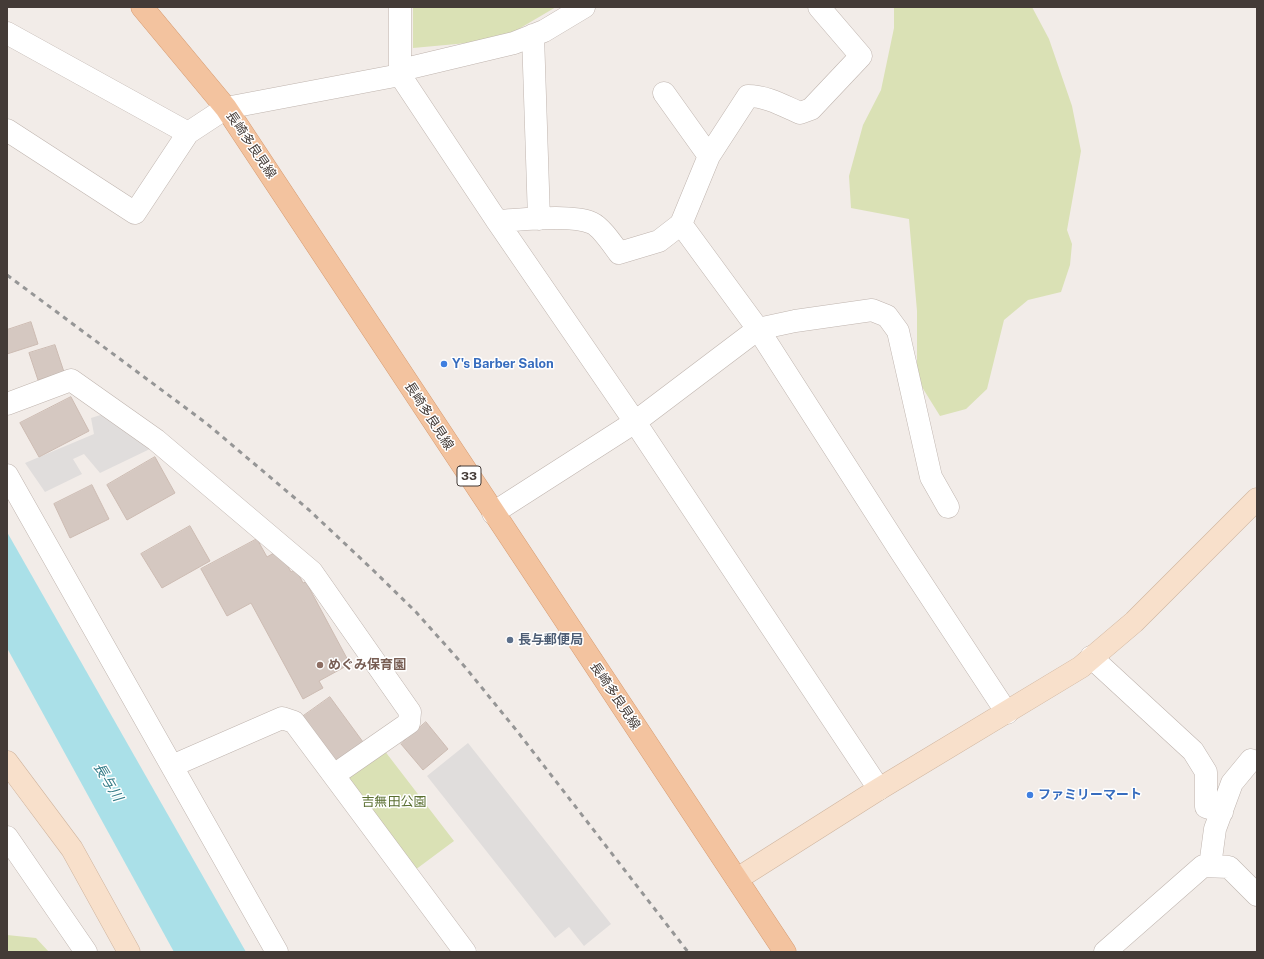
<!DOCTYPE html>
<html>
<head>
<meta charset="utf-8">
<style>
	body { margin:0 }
	#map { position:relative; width:1264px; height:959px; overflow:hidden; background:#f2ece8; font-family:"Public Sans",sans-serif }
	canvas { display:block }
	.frame { position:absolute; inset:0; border:8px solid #443b37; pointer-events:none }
</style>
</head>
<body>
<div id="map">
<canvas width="1264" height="959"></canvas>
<div class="frame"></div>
</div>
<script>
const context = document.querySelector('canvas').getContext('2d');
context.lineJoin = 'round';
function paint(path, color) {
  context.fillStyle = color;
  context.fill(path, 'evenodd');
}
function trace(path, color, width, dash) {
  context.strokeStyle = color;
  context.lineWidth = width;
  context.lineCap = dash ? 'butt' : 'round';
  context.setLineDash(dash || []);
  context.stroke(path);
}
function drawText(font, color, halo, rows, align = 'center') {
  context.font = font + ' "Public Sans","Noto Sans JP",sans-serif';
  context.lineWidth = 3;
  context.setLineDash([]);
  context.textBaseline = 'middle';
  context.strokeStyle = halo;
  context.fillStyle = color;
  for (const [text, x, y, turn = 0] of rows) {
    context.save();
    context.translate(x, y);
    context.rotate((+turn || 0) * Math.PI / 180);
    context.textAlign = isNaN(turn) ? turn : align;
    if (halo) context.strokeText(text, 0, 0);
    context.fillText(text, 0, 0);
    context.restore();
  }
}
const green = new Path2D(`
	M 413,7 L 556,7 L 500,40 L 413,48 Z
	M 894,7 L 1032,7 L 1049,39 L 1072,106 L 1081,151 L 1067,230 L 1072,244 L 1070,265 L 1061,292 L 1028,300 L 1004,320 L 987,389 L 966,409 L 940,416 L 917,379 L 917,311 L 909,219 L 851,208 L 849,176 L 863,125 L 881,90 L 894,28 Z
	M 384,750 L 454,841 L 415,870 L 345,780 Z
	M 7,935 L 36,938 L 49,952 L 7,952 Z`);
const parking = new Path2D(`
	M 110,412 L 152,448 L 100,473 L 84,454 L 73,459 L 82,474 L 45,492 L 25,463 L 94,434 L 91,418 Z
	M 468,743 L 611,924 L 584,946 L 569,927 L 555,938 L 427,776 Z`);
const water = new Path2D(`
	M 7,532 L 246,952 L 174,952 L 7,648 Z`);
const building = new Path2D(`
	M 31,322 L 38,344 L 7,354 L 7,330 Z
	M 55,345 L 64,372 L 38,380 L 29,353 Z
	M 71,397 L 89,431 L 39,457 L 20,423 Z
	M 155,457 L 175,493 L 127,520 L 107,485 Z
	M 92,485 L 109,519 L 70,538 L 54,504 Z
	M 190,526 L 210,561 L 162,588 L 141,554 Z
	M 257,539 L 267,557 L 279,550 L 291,572 L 296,569 L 303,583 L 306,582 L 350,664 L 319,681 L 323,688 L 303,699 L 251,603 L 227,616 L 201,569 Z
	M 330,697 L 363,742 L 335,762 L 302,717 Z
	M 426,722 L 448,749 L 423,770 L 401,744 Z`);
const street = new Path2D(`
	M 400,7 L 400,75 L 497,221 L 635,422 L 879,789
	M 7,33 L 188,133
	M 533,35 L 539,219
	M 401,70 L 514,43 L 544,31 L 584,7
	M 664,93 L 709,156 L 681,224
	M 7,130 L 135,213 L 188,133 L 226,108 L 400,75
	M 709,156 L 748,96 C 767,96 784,106 800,113 L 811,109 L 861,56 L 819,7
	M 497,221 C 521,220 571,214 592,223 C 601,227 613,245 619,253 L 659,241 L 681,224 L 758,329 L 901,552 L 1007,713
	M 7,404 L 71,380 L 156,440 L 312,572 L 410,712 L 409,723 L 334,775
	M 7,475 L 277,952
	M 493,513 L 635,422 L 758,329 L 795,321 L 872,310 L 887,316 L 898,331 L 931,477 L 948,507
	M 1091,657 L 1193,751 L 1206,772 L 1206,807 L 1222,812
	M 172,766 L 282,718 L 294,722 L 465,952
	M 7,837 L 86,952
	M 1210,866 L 1215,829 L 1232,783 L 1251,760
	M 1105,952 L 1203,866 L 1229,867 L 1257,895`);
const secondary = new Path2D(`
	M 7,762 L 72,849 L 129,952
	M 737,879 L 879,789 L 1081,667 L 1134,622 L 1257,499`);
const primary = new Path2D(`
	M 142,7 L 226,108 L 785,952`);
const rail = new Path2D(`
	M 7,275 L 206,423 L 309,510 L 374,571 L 416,612 L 465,667 L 517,731 L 688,952`);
const markers = [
	[444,364,4,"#3f7fe0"],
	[510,640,4,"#5c6f8a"],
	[320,665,4,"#8d6e63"],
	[1030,795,4,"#3f7fe0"]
];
const shields = [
	[469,476,24]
];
const shieldNames = [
	["33",469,476]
];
const streetNames = [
	["長崎多良見線",251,145,56],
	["長崎多良見線",429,416,57],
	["長崎多良見線",615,696,56]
];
const shopNames = [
	["Y's Barber Salon",452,364],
	["ファミリーマート",1038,795]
];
const serviceNames = [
	["長与郵便局",518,640]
];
const educationNames = [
	["めぐみ保育園",328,665]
];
const parkNames = [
	["吉無田公園",394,802]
];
const waterNames = [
	["長与川",108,782,59]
];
paint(green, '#dae1b5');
paint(parking, '#e0dddc');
paint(water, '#aae0e8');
paint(building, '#d5c8c1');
trace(building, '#ccbbb2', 1);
trace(street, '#bfb4ae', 23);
trace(secondary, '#cfb49e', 23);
trace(primary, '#d69b71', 23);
trace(street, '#fff', 22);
trace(secondary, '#f8e0cb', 22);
trace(primary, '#f3c39f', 22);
trace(rail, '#969696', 3, [5, 5]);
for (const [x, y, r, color] of markers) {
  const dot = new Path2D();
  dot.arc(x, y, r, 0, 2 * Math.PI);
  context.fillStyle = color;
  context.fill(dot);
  trace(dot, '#fff', 1.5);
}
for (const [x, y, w] of shields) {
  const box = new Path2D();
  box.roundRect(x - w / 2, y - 10, w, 20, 3);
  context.fillStyle = '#fff';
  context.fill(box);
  trace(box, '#443b37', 1);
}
drawText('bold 12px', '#443b37', null, shieldNames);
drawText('13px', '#443b37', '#fff', streetNames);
drawText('bold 13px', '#366cbe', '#fff', shopNames, 'left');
drawText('bold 13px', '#4e5e75', '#fff', serviceNames, 'left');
drawText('bold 13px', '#785e54', '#fff', educationNames, 'left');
drawText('13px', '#5a6f31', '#fff', parkNames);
drawText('italic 14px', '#337b87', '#fff', waterNames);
</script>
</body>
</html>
